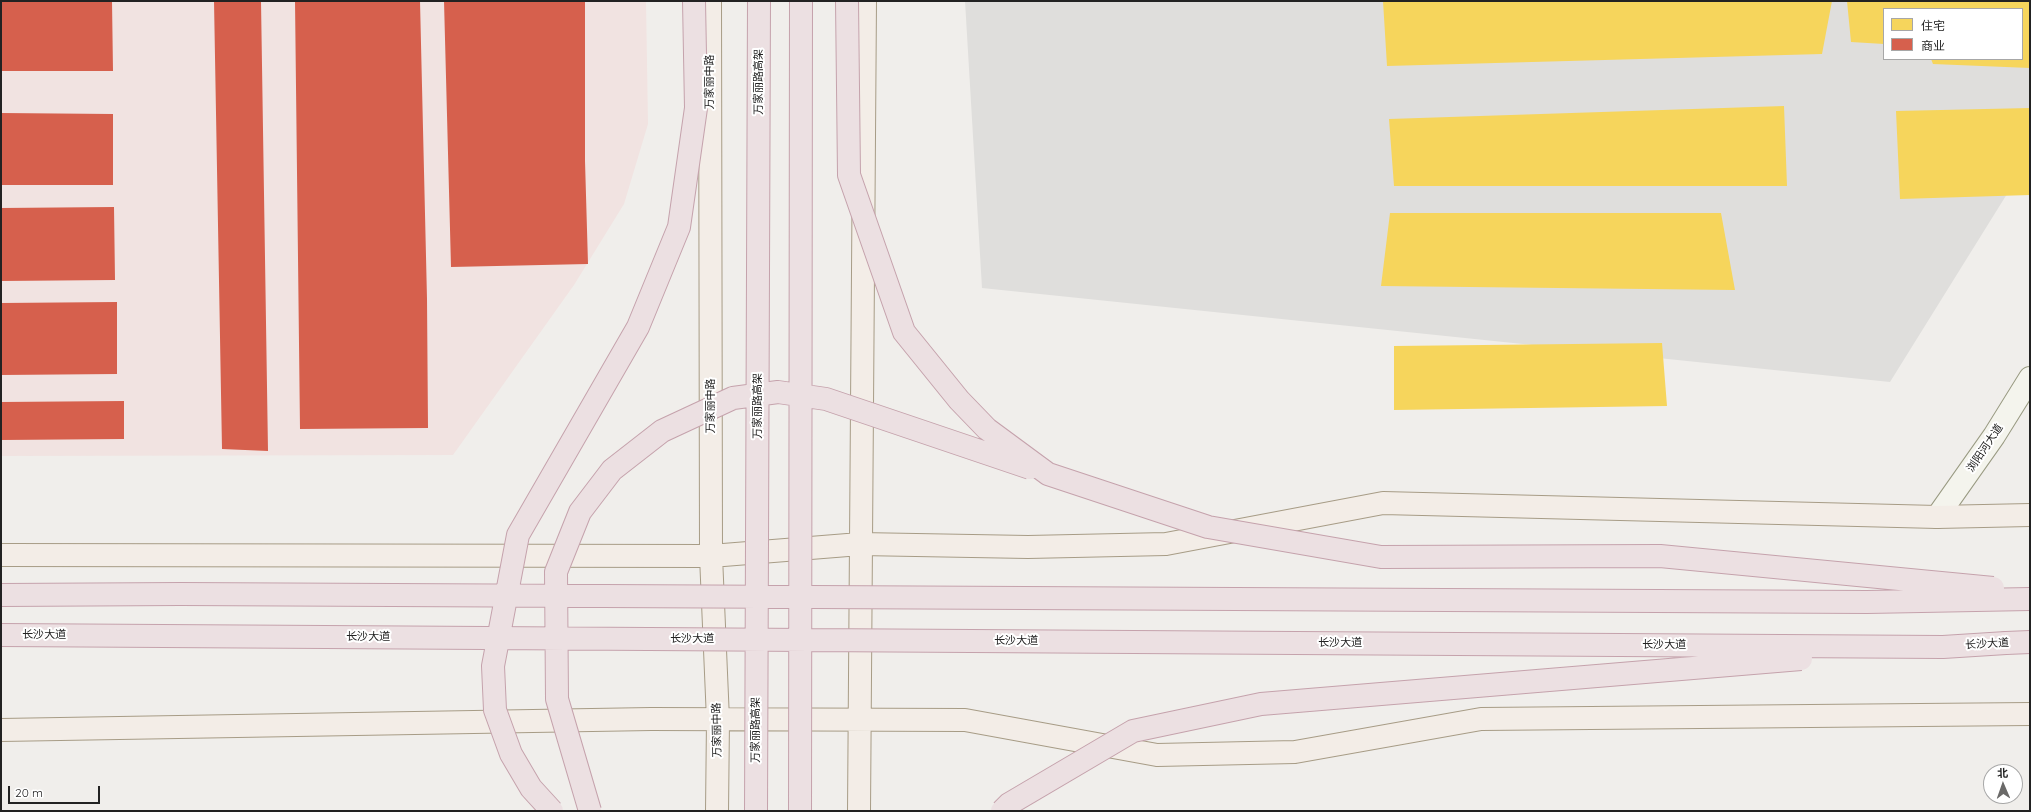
<!DOCTYPE html>
<html>
<head>
<meta charset="utf-8">
<style>
	body { margin:0 }
	#map { position:relative; width:2031px; height:812px; overflow:hidden; background:#f0eeeb; font-family:Quicksand,"Noto Sans SC",sans-serif }
	canvas { display:block }
	.frame { position:absolute; inset:0; border:2px solid #222; pointer-events:none }
	.legend { position:absolute; left:1883px; top:8px; width:140px; height:52px; box-sizing:border-box; background:#fff; border:1px solid #a7a7a7; margin:0; padding:5px 7px; list-style:none; font-size:12px; color:#222 }
	.legend li { display:flex; align-items:center; gap:8px; height:20px }
	.legend b { width:20px; border:1px solid #a7a7a7 }
	.north { position:absolute; left:1983px; top:764px; width:40px; height:40px; box-sizing:border-box; background:#fff; border:1px solid #a7a7a7; border-radius:50%; rotate:358deg; font-size:11px; font-weight:700; line-height:16px; text-align:center; color:#222 }
	.north::after { content:''; display:block; margin:auto; width:14px; height:18px; background:#6a6968; clip-path:polygon(50% 0,100% 100%,50% 72%,0 100%) }
	.scale { position:absolute; left:8px; top:786px; width:92px; height:18px; box-sizing:border-box; border:2px solid #222; border-top:0; padding-left:5px; font-size:12px; line-height:14px; white-space:nowrap; color:#222; -webkit-text-stroke:3px #fff; paint-order:stroke }
</style>
</head>
<body>
<div id="map">
<canvas width="2031" height="812"></canvas>
<div class="frame"></div>
<ul class="legend">
<li><b style="height:11px;background:#f6d55c"></b>住宅</li>
<li><b style="height:11px;background:#d6604d"></b>商业</li>
</ul>
<div class="north">北</div>
<div class="scale">20 m</div>
</div>
<script>
const context = document.querySelector('canvas').getContext('2d');
context.lineJoin = 'round';
function paint(path, color) {
  context.fillStyle = color;
  context.fill(path, 'evenodd');
}
function trace(path, color, width, dash) {
  context.strokeStyle = color;
  context.lineWidth = width;
  context.lineCap = dash ? 'butt' : 'round';
  context.setLineDash(dash || []);
  context.stroke(path);
}
function drawText(font, color, halo, rows, align = 'center') {
  context.font = font + ' Quicksand,"Noto Sans SC",sans-serif';
  context.lineWidth = 4;
  context.setLineDash([]);
  context.textBaseline = 'middle';
  context.strokeStyle = halo;
  context.fillStyle = color;
  for (const [text, x, y, turn = 0] of rows) {
    context.save();
    context.translate(x, y);
    context.rotate((+turn || 0) * Math.PI / 180);
    context.textAlign = isNaN(turn) ? turn : align;
    if (halo) context.strokeText(text, 0, 0);
    context.fillText(text, 0, 0);
    context.restore();
  }
}
const residential = new Path2D(`
	M 965,1 L 2030,1 L 2030,157 L 1890,382 L 982,288 ZM 1884,9 L 2022,9 L 2022,59 L 1884,59 Z`);
const commercial = new Path2D(`
	M 1,1 L 646,1 L 648,124 L 624,204 L 574,285 L 453,455 L 1,456 Z`);
const homes = new Path2D(`
	M 1383,1 L 1832,1 L 1822,54 L 1387,66 Z
	M 1847,1 L 2030,1 L 2030,68 L 1933,64 L 1931,59 L 2022,59 L 2022,9 L 1884,9 L 1884,44 L 1851,42 Z
	M 1784,106 L 1787,186 L 1394,186 L 1389,119 Z
	M 2030,108 L 2030,195 L 1900,199 L 1896,111 Z
	M 1390,213 L 1721,213 L 1735,290 L 1381,286 Z
	M 1662,343 L 1667,406 L 1394,410 L 1394,346 Z`);
const shops = new Path2D(`
	M 1,1 L 112,1 L 113,71 L 1,71 Z
	M 214,1 L 261,1 L 268,451 L 222,449 Z
	M 295,1 L 420,1 L 427,299 L 428,428 L 300,429 Z
	M 444,1 L 585,1 L 585,161 L 588,264 L 451,267 Z
	M 1,113 L 113,114 L 113,185 L 1,185 Z
	M 114,207 L 115,280 L 1,281 L 1,208 Z
	M 117,302 L 117,374 L 1,375 L 1,303 Z
	M 124,401 L 124,439 L 1,440 L 1,402 Z`);
const secondary = new Path2D(`
	M 1937,517 L 1994,436 L 2030,378`);
const primary = new Path2D(`
	M 710,1 L 711,556 L 718,720 L 717,811
	M 1,555 L 711,556 L 860,544 L 1028,547 L 1166,544 L 1383,503 L 1937,517 L 2030,515
	M 1,730 L 651,719 L 965,720 L 1157,755 L 1295,752 L 1481,719 L 2030,714
	M 859,811 L 865,1`);
const highway = new Path2D(`
	M 2006,643 L 2030,642`);
const highwayBridge = new Path2D(`
	M 847,1 L 849,175 L 904,332 L 959,400 L 987,429 L 1048,474 L 1208,527 L 1381,557 L 1660,556 L 1993,588
	M 1,595 L 181,594 L 1867,602 L 2030,599
	M 1,635 L 1943,647 L 2006,643
	M 552,811 L 531,788 L 511,754 L 495,710 L 493,666 L 518,535 L 638,327 L 679,227 L 696,108 L 694,1
	M 590,811 L 557,699 L 556,572 L 580,512 L 612,470 L 662,431 L 733,398 L 778,392 L 826,399 L 1030,468
	M 756,811 L 759,1
	M 800,811 L 801,1
	M 1002,811 L 1009,804 L 1133,731 L 1261,704 L 1801,659`);
const streetNames = [
	["万家丽中路",710,82,-90],
	["万家丽路高架",759,82,-90],
	["万家丽中路",711,406,-90],
	["万家丽路高架",758,406,-90],
	["浏阳河大道",1985,448,-56],
	["长沙大道",44,635],
	["长沙大道",368,637],
	["长沙大道",692,639],
	["长沙大道",1016,641],
	["长沙大道",1340,643],
	["长沙大道",1987,644,-3],
	["长沙大道",1664,645],
	["万家丽中路",717,730,-91],
	["万家丽路高架",756,730,-90]
];
paint(residential, '#dfdedc');
paint(commercial, '#f1e3e1');
paint(homes, '#f6d55c');
paint(shops, '#d6604d');
trace(secondary, '#999a82', 24);
trace(primary, '#a79c86', 24);
trace(highway, '#c5a2ac', 24);
trace(secondary, '#f4f4ed', 22);
trace(primary, '#f3ede7', 22);
trace(highway, '#ece0e2', 22);
trace(highwayBridge, '#c5a2ac', 24, []);
trace(highwayBridge, '#ece0e2', 22);
drawText('11px', '#222', '#fff', streetNames);
</script>
</body>
</html>
